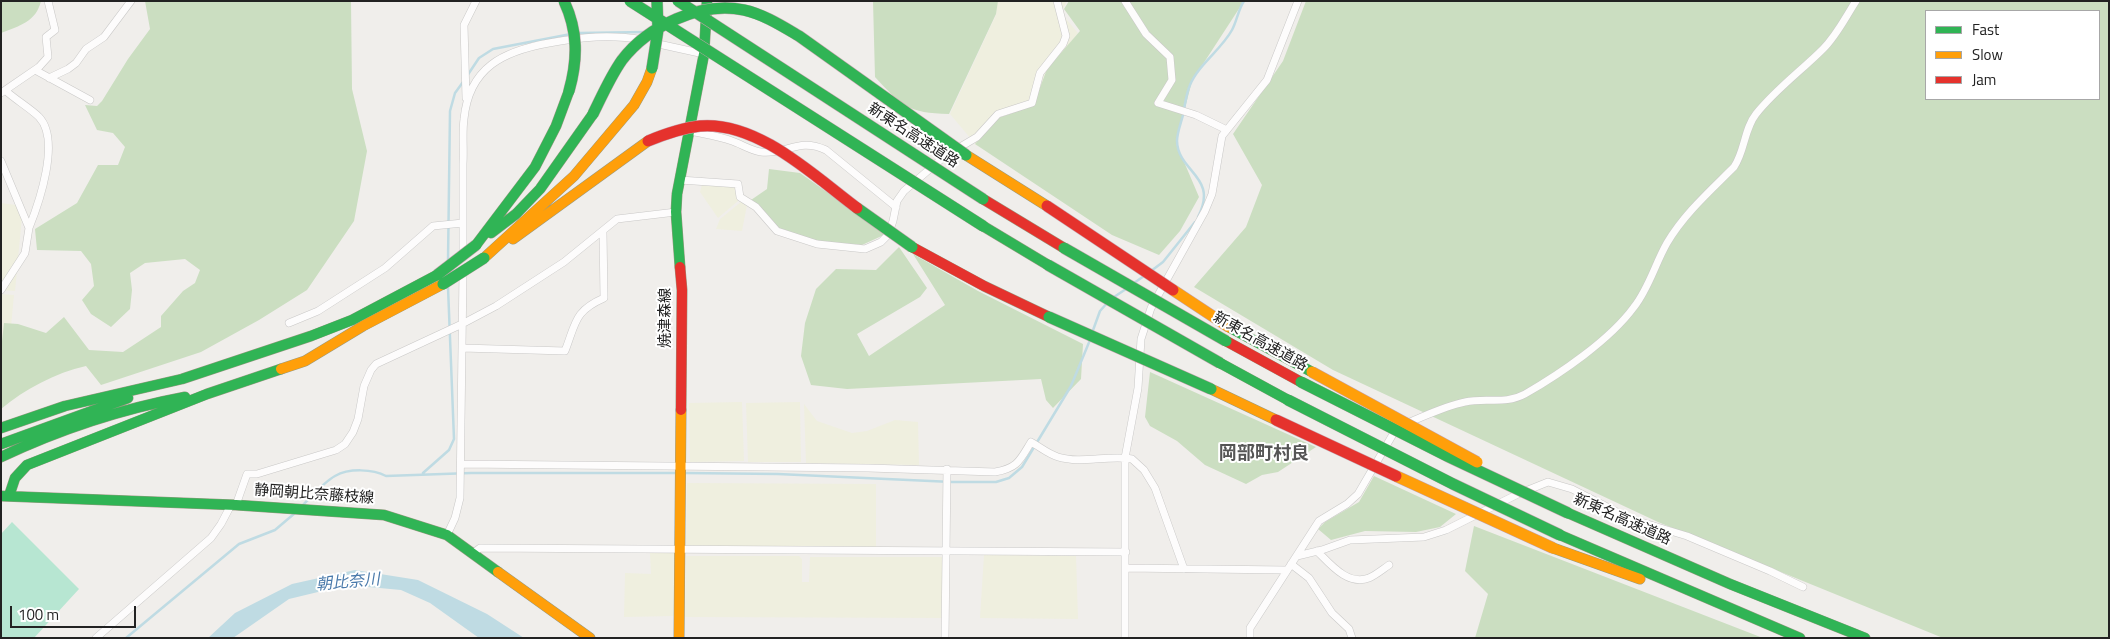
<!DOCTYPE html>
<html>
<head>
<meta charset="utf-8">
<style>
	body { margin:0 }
	#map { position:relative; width:2110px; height:639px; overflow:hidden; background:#f0eeeb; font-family:"Titillium Web",sans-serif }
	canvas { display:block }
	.frame { position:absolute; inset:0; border:2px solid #222; pointer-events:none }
	.legend { position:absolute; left:1925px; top:10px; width:175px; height:90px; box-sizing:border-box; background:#fff; border:1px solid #a7a7a7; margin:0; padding:6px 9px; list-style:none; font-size:15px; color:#222 }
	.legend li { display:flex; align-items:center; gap:10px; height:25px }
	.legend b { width:25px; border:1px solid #a7a7a7 }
	.scale { position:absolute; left:10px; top:606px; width:126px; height:22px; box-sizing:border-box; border:2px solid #222; border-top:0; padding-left:6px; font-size:15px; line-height:18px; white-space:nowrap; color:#222; -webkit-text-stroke:4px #fff; paint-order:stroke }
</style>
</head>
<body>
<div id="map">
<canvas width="2110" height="639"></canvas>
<div class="frame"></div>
<ul class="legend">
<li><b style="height:6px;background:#30b455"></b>Fast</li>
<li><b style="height:6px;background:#ff9f0a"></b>Slow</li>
<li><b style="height:6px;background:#e5322d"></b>Jam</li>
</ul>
<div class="scale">100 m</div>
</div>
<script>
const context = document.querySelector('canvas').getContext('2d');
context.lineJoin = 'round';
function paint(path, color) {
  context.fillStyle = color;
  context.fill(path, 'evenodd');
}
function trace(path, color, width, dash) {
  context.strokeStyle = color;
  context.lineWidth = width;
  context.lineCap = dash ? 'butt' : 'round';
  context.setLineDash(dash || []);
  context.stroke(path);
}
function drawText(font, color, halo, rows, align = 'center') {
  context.font = font + ' "Titillium Web","Noto Sans JP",sans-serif';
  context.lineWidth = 4;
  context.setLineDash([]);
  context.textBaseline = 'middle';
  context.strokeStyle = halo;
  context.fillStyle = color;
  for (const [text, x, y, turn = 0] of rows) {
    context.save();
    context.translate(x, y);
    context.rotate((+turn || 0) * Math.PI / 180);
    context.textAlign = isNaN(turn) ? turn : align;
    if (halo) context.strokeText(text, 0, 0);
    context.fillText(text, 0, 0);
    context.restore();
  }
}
const farmland = new Path2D(`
	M 997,1 L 1067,1 L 1061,13 L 1078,33 L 1045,74 L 1032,109 L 977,146 L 950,114 L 996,15 Z
	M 738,184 L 738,201 L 718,218 L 700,192 L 702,185 Z
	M 741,202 L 747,205 L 742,231 L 716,229 L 720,219 Z
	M 1,203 L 23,206 L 15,291 L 1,290 Z
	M 1,294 L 14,295 L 6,380 L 1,380 Z
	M 742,402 L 744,461 L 690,462 L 689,403 Z
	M 800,402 L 801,462 L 748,462 L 746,403 Z
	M 804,404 L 817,421 L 852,433 L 867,431 L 895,420 L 918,422 L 919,465 L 806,463 Z
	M 687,483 L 876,484 L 876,548 L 686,546 Z
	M 650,553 L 674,553 L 675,616 L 624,617 L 625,573 L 651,574 Z
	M 984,555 L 1076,556 L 1078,619 L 980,618 Z
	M 686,556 L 799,556 L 802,559 L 802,582 L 809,582 L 810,557 L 942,557 L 942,618 L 685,617 Z`);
const forest = new Path2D(`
	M 1,1 L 41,1 C 36,22 19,26 1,33 Z
	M 145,1 L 351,1 L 352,89 L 367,151 L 354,221 L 307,290 L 259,320 L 201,352 L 101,385 L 86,366 C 55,373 25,389 1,409 L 1,350 L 4,323 L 18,324 L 46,333 L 64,317 L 89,350 L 123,352 L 161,327 L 161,316 L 183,291 L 195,283 L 200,270 L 185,259 L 145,263 L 130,273 L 132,290 L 130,309 L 111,327 L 91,314 L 82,300 L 94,286 L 91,264 L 81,251 L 37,250 L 35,229 L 77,203 L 98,165 L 118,165 L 125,147 L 113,133 L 97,130 L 85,105 L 97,106 L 102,101 L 128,59 L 150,29 Z
	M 873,1 L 998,1 L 996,14 L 949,114 C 908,113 902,106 875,77 Z
	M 1069,1 L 1244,1 L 1192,81 L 1176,143 L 1199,197 L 1180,231 L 1159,255 L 1112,235 L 975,144 L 998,118 L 1033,106 L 1047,69 L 1080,31 L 1064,9 Z
	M 1306,1 L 2109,1 L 2109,638 L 1943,638 L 1658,522 L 1333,370 L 1194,287 L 1246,227 L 1262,185 L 1233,134 L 1283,61 ZM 1926,11 L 2099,11 L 2099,99 L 1926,99 Z
	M 769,169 L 800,173 L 886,234 L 862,245 L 814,241 L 773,227 L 751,200 L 767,189 Z
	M 899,247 L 927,288 L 920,297 L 857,334 L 869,356 L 945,305 L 913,254 L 978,291 L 1083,344 L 1081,379 L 1053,408 L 1046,400 L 1041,379 L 847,389 L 811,385 L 801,356 L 805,323 L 816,289 L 836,269 L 876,270 Z
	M 1150,372 L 1316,447 L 1278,472 L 1262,475 L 1246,484 L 1205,465 L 1177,441 L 1150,426 L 1145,417 Z
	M 1374,476 L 1456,514 L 1440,527 L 1416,532 L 1365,531 L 1331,540 L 1318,529 L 1325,522 L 1359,502 Z
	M 1474,526 L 1763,638 L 1475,638 L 1488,594 L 1465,571 Z`);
const pitch = new Path2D(`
	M 12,522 L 79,589 L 34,638 L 1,638 L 1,534 Z`);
const water = new Path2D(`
	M 355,570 L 418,580 L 487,614 L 524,638 L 479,638 L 430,603 L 401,590 L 347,585 L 289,599 L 233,638 L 208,638 L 235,613 L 292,584 Z`);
const stream = new Path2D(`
	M 579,33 L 646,32
	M 467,76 L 479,58 L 493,49 L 571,34
	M 1198,217 C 1219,176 1178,173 1177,141 C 1177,133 1181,123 1183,115 C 1185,105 1186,94 1190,85 C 1198,65 1221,50 1232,30 C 1237,21 1238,10 1244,1
	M 448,261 L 450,111 L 455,93 L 463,82
	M 1151,271 L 1163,262 L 1195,222
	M 1134,283 L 1144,276
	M 1114,297 L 1126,289
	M 1092,333 L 1100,311 L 1108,302
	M 423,473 L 449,450 L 454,439 L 448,287
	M 684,473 L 778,474 L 952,482 L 996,482 L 1009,478 L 1022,467 L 1071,386 L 1090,340
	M 303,505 C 312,496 324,482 335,476 C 349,468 373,469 386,476 L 471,473 L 676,473
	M 126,638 L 239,544 L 275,530 L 295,513`);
const street = new Path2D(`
	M 1125,1 L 1146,34 L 1170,57 L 1172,80 L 1158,103 L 1196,115 L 1227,130
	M 654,43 L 704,54
	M 35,70 L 90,100
	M 49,78 L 68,69 L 76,63 L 86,49 L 104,37 L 131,1
	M 6,91 C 16,100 31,109 39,117 C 61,140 39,203 29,228
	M 1,93 L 39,67 L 48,57 L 46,37 L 55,30 L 48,1
	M 466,98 L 464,25 L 476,1
	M 690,131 C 704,134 719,136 732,141 C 741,144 752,151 761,152 C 787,155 798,137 826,150 L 896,207
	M 1,161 L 29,228 L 25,253 L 1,290
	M 680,180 L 738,184 L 740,197 L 756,207 L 777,231 L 817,244 L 865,249 L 881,242 L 888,235 L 893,221 L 897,201 L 904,191 L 945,156 L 977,137 L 998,114 L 1032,103 L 1040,73 L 1063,44 L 1066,36 L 1057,1
	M 463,255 C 463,225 463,194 463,164 C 464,149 462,133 464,119 C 469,67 504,51 549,43 C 581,37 611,34 643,40
	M 289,323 L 318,311 L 385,268 L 433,226 L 463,223
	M 462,348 L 565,351 C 576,323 574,311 604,298 L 603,232
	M 1405,424 C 1425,416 1445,406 1465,402 C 1486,397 1505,405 1525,394 C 1560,374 1610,340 1634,307 C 1649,288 1655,264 1667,243 C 1684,214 1710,191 1734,167 C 1745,151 1744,129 1756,114 C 1776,89 1801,71 1823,49 C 1837,35 1845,18 1856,1
	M 462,464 L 868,468 L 995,472 C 1018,468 1020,460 1031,442 C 1040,447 1048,454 1058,457 C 1081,464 1108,455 1132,459 L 1144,470 L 1155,488 L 1184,569
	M 236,505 L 247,474 L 257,474 L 336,450 L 345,444 L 353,432 L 358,419 L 364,386 L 371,370 L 376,364 L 462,324 L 496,306 L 564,262 L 617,219 L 676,212
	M 447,535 L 455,518 L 460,498 L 463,271
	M 1317,551 C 1331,565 1348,586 1369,578 C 1376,575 1383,569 1389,565
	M 472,554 L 480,548 L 1126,552
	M 1297,556 L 1322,550 L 1350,540 L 1424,537 L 1446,530 L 1518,494 L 1548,482 L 1572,489 L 1631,519 L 1687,536 L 1770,571 L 1803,587
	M 1291,564 L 1309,578 L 1332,613 L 1349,629 L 1352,638
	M 1125,568 L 1286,570
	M 96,638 L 211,538 L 221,524 L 231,505
	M 945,638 L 947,469
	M 1125,638 L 1125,458 L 1138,388 L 1141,339 L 1151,308 L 1205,211 L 1212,194 L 1222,136 L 1267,80 L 1298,1
	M 1250,638 L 1250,628 L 1319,521 L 1347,504 L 1358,494 L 1396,429`);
const fast = new Path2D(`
	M 983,226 L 1048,265
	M 491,233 L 516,214 L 540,189 L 593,114
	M 476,245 L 535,167 L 556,126 L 569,91
	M 680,267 L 676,212 L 677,194 L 704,54 L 707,1
	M 1229,327 L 1312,372
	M 1220,363 L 1288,400
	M 1,428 L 65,406 L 182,379 L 311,336 L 352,320 L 437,275
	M 1,444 L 128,398
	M 1,457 C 60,429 121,409 185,397
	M 1,496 L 236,505 L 384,515 L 447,535 L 498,572
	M 9,496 L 15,478 L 27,465 L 207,394 L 281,369
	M 1568,513 L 1730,584 L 1865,638
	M 1560,535 L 1800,638`);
const slow = new Path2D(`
	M 966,155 L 1047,206
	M 513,239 L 648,141
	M 484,258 L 574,176 L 634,105 L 647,82 L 652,68
	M 281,369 L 305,361 L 363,326 L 443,284
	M 1211,389 L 1276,420
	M 1553,548 L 1640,579
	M 498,572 L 590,638
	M 679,638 L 681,410`);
const jam = new Path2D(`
	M 983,199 L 1064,248
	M 912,247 L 984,286 L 1049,317
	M 680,267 L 682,290 L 681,410
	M 1226,341 L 1301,382`);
const fastBridge = new Path2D(`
	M 564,1 C 578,31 578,59 569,91
	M 630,1 L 983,226
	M 678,1 L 983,199
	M 652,68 L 658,30 L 657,1
	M 593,114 C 602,96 610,77 622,60 C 648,26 701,1 744,10 C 763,14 782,26 799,36 L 966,155
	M 857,208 L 912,247
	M 1064,248 L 1226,341
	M 1048,265 L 1220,363
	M 437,275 L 476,245
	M 443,284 L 484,258
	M 1049,317 L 1211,389
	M 1301,382 L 1447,456 L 1568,513
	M 1288,400 L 1453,484 L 1560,535`);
const slowBridge = new Path2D(`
	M 1173,290 L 1229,327
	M 1312,372 L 1477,462
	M 1396,476 L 1553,548`);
const jamBridge = new Path2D(`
	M 648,141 C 665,134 681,128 700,126 C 758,121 814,176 857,208
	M 1047,206 L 1173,290
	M 1276,420 L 1396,476`);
const streetNames = [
	["新東名高速道路",913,136,33],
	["焼津森線",666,318,-90],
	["新東名高速道路",1260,342,29],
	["静岡朝比奈藤枝線",314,495,4],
	["新東名高速道路",1622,520,24]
];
const waterNames = [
	["朝比奈川",348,583,-5]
];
const quarterNames = [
	["岡部町村良",1264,455]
];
paint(farmland, '#efefdf');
paint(forest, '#cbdec1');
paint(pitch, '#b7e6d2');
paint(water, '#bfdbe3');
trace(stream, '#bfdbe3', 2.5);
trace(street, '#c9c8c7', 8);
trace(fast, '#999a82', 11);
trace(slow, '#999a82', 11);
trace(jam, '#999a82', 11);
trace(street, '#fdfcfc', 7);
trace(fast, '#30b455', 10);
trace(slow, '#ff9f0a', 10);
trace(jam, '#e5322d', 10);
trace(fastBridge, '#c5a2ac', 12, []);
trace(slowBridge, '#c5a2ac', 12, []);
trace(jamBridge, '#c5a2ac', 12, []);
trace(fastBridge, '#30b455', 11);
trace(slowBridge, '#ff9f0a', 11);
trace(jamBridge, '#e5322d', 11);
drawText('15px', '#222', '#fff', streetNames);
drawText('italic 16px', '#4a7aab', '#fff', waterNames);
drawText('bold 18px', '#555', '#fff', quarterNames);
</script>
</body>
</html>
